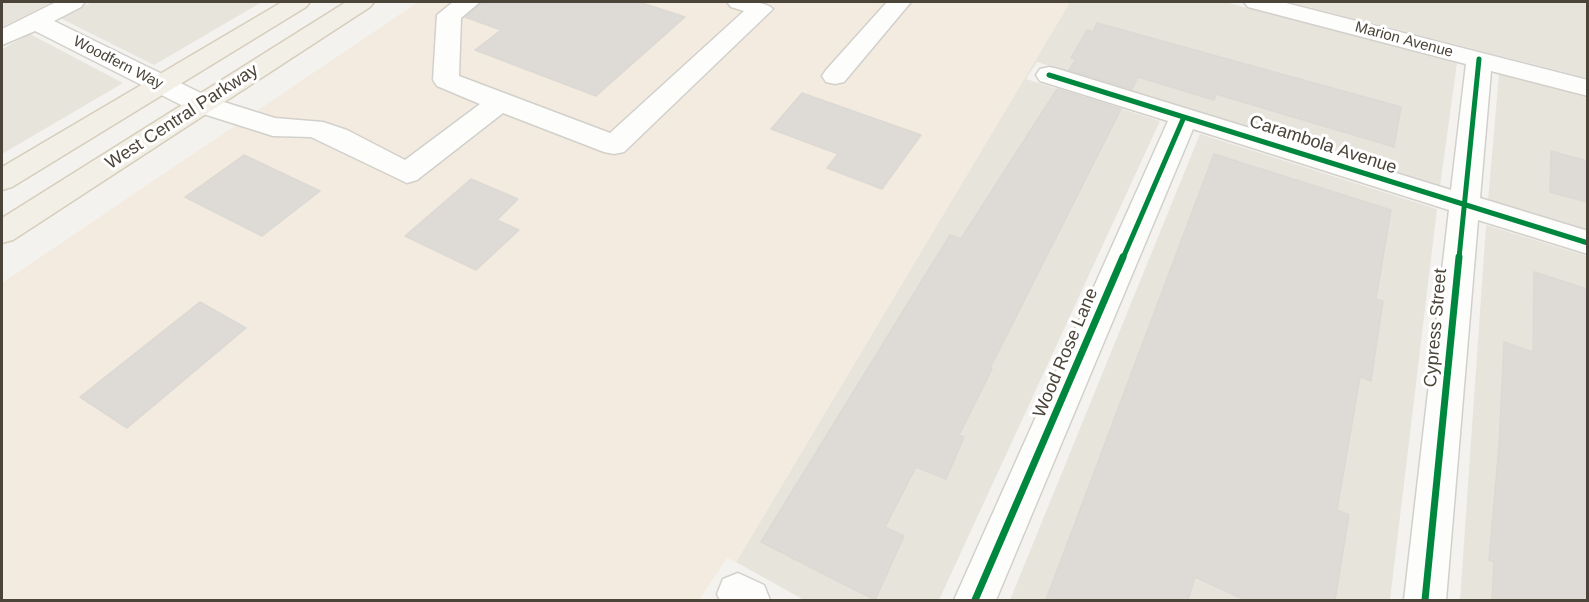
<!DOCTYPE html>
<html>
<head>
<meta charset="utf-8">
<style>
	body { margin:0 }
	#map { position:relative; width:1589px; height:602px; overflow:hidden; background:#f4f2ee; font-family:Helvetica,sans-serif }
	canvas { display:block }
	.frame { position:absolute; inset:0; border:3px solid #4b4439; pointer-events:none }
</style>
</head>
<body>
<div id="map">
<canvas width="1589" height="602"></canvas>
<div class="frame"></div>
</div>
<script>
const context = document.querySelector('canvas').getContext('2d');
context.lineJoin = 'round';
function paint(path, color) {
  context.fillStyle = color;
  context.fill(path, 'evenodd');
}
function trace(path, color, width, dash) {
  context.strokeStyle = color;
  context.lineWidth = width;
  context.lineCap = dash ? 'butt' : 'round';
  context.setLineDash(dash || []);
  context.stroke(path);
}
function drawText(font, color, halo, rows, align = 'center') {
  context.font = font + ' Helvetica,sans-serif';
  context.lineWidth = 6;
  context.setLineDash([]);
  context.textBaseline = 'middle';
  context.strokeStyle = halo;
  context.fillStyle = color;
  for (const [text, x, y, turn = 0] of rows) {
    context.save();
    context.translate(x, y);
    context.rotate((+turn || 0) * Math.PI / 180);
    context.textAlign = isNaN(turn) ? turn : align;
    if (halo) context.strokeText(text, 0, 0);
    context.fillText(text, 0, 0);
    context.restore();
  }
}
const residential = new Path2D(`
	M 2,2 L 53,2 L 2,27 Z
	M 92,2 L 262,2 L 154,65 L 60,18 Z
	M 1070,2 L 1225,2 L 1457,63 L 1440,186 L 1037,62 L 1026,79 L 1160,121 L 939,600 L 804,600 L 736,562 Z
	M 1289,2 L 1587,2 L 1587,78 Z
	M 30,34 L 123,83 L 2,154 L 2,49 Z
	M 1499,74 L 1587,97 L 1587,230 L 1488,200 Z
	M 1200,134 L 1437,209 L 1390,600 L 1010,600 Z
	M 1486,225 L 1587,256 L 1587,600 L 1460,600 Z`);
const commercial = new Path2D(`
	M 418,2 L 1070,2 L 736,562 L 727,558 L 699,600 L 2,600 L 2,283 Z`);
const building = new Path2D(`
	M 482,2 L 639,2 L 685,17 L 596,96 L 475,50 L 501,30 L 465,17 Z
	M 1097,23 L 1401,107 L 1394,147 L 1216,94 L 1214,100 L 1138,77 L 1132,89 L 1069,70 L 1076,59 L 1071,58 L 1087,30 L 1093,32 Z
	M 1057,89 L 1121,109 L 990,368 L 992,369 L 959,435 L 964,437 L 946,479 L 916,467 L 885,527 L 904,536 L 875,600 L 761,542 L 950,235 L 961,239 Z
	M 802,93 L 921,135 L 882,189 L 827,168 L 838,154 L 771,129 Z
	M 1551,151 L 1587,161 L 1587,202 L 1550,192 Z
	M 1214,154 L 1391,210 L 1376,299 L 1383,301 L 1371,381 L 1360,377 L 1337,510 L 1349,515 L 1335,600 L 1245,600 L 1195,577 L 1188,600 L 1046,600 Z
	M 244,155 L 320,191 L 262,236 L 185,197 Z
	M 471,179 L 518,199 L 497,220 L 519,230 L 476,270 L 405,236 Z
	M 1534,272 L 1587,289 L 1587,600 L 1492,600 L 1494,562 L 1489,560 L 1499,446 L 1504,342 L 1533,352 Z
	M 200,302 L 246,328 L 127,428 L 80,397 Z`);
const minor = new Path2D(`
	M 56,2 L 85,2 L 81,7 L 54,21 L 211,98 L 275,118 L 323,122 L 347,130 L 405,160 L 480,104 L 437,86 L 433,80 L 437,15 L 453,2 L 480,2 L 461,18 L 459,76 L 610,133 L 744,11 L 731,7 L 727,2 C 741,2 764,0 773,9 L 624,152 L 614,154 L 604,152 L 503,113 L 417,180 L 407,183 L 311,137 L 273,136 L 191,110 L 35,31 L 2,45 L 2,29 Z
	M 887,2 L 911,2 L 844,82 L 835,84 L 826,82 L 822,76 L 826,70 Z
	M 1244,2 L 1282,2 L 1588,80 L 1588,96 L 1491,71 L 1480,198 L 1588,231 L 1588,254 L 1478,220 L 1446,600 L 1404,600 L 1449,210 L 1193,129 L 996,600 L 954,600 L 1168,121 L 1040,81 L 1036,75 L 1040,69 L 1049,67 L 1058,69 L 1451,190 L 1466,64 L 1248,7 Z
	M 738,573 L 764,585 L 770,600 L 720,600 L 717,594 L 723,579 Z`);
const major = new Path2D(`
	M 282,2 L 310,2 L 306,7 L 12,187 L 2,190 L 2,167 Z
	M 346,2 L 374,2 L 370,7 L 13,240 L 2,243 L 2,218 Z`);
const cyclewayFar1 = new Path2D(`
	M 1049,75 L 1588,243
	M 1123,258 L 1184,117
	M 1459,258 L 1479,59`);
const cycleway = new Path2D(`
	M 975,600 L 1123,257
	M 1425,600 L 1459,257`);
const farStreetnames = [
	["Marion Avenue",1404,40,15],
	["Woodfern Way",118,63,27]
];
const streetNames = [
	["West Central Parkway",182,117,-33],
	["Carambola Avenue",1323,145,18],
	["Cypress Street",1436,328,-85],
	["Wood Rose Lane",1066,353,-67]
];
paint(residential, '#e7e4dc');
paint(commercial, '#f3ebdf');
paint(building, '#dedbd6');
trace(building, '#dcd9d4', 1.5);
trace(minor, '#d2d0cb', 3);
trace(major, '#d6cebb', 3);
paint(minor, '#fdfdfc');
paint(major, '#f2efe6');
trace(cyclewayFar1, '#00873e', 5);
trace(cycleway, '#00873e', 7);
drawText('15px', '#4b4439', '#fff', farStreetnames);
drawText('18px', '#4b4439', '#fff', streetNames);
</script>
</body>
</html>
